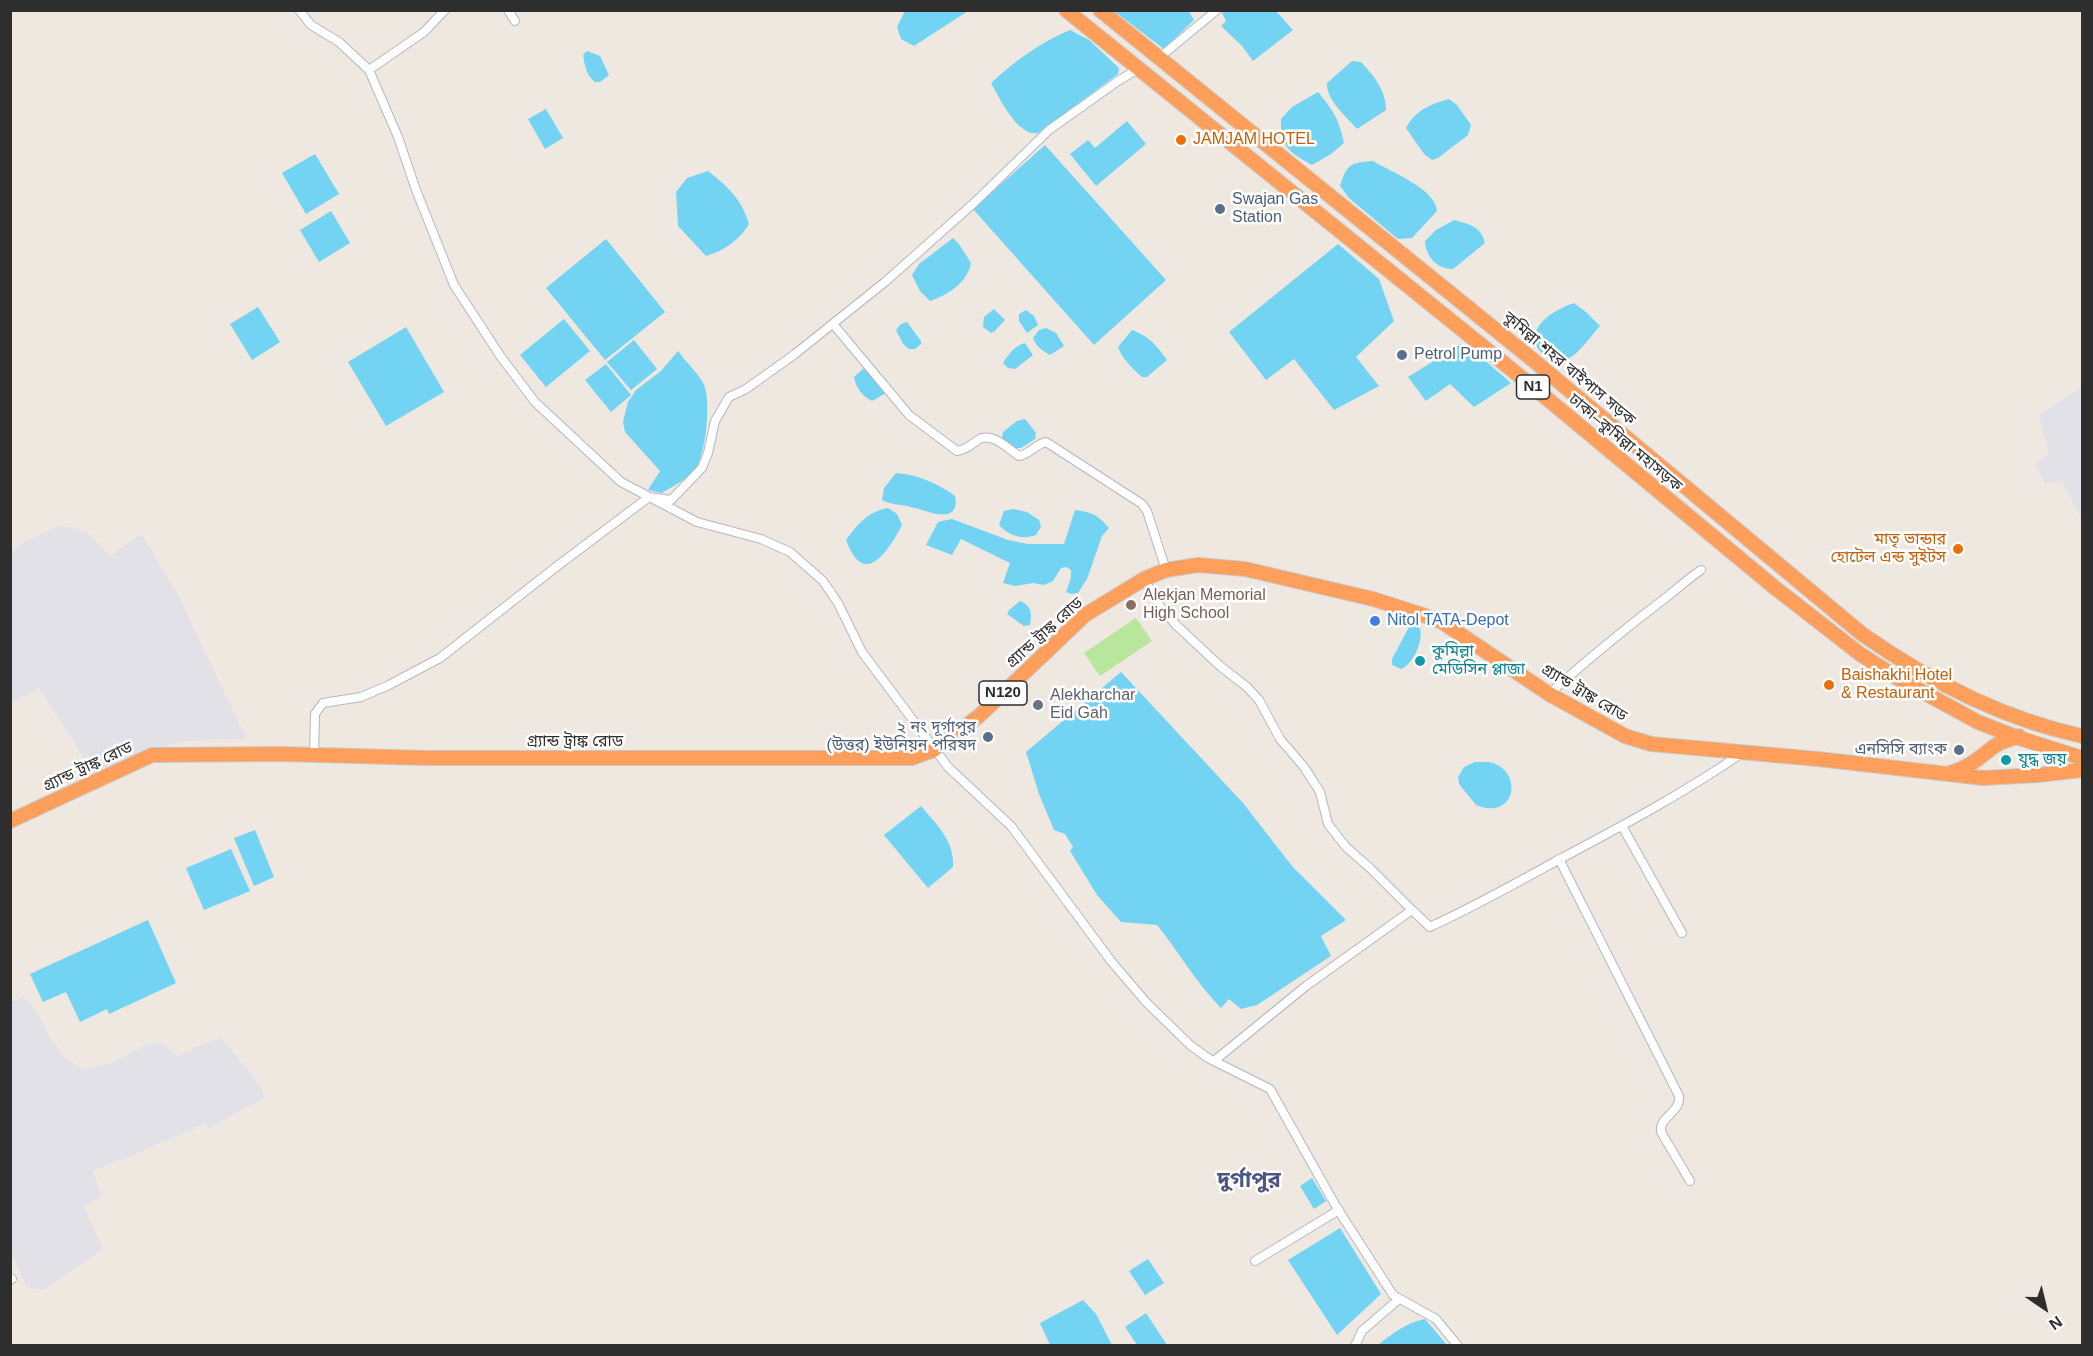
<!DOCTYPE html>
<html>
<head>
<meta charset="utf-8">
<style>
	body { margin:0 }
	#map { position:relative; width:2093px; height:1356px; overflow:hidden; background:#efe8e0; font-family:Arial,sans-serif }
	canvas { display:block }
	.frame { position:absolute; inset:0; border:12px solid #2e2e2e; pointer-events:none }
	.north { position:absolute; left:2015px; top:1278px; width:60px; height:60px; -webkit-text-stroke:4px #fff; paint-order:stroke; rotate:145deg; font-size:16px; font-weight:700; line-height:24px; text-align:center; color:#2e2e2e }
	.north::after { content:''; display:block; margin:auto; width:21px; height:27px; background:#2e2e2e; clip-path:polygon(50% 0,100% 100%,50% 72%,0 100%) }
</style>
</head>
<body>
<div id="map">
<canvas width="2093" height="1356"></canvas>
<div class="frame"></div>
<div class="north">N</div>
</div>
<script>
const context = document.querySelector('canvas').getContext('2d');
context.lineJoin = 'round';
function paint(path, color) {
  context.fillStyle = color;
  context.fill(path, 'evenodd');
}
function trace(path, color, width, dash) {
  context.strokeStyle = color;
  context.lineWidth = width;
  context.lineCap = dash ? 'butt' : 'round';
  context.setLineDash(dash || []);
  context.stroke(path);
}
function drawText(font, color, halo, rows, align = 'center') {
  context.font = font + ' Arial,"Noto Sans Bengali",sans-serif';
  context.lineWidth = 5;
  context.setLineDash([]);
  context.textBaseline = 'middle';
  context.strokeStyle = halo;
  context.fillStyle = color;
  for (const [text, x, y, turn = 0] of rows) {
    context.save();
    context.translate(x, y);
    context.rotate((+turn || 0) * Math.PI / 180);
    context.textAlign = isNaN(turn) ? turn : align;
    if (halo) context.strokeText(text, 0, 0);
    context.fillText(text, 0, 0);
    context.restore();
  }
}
const industrial = new Path2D(`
	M 2082,387 L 2082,518 L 2061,481 L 2045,484 L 2035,464 L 2049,454 L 2039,415 Z
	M 61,525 L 86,531 L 110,556 L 142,534 L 179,597 L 247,740 L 218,739 L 179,742 L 148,751 L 93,772 L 39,688 L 11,703 L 11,552 L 22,543 Z
	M 23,996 L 38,1014 L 47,1032 L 64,1058 L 85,1070 L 114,1062 L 132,1052 L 155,1042 L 165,1045 L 176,1056 L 221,1037 L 261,1087 L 265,1097 L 209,1128 L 204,1124 L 131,1156 L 92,1171 L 102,1195 L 84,1207 L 103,1249 L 42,1290 L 27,1287 L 13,1257 L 11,1257 L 10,1003 Z`);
const green = new Path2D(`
	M 1136,618 L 1152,641 L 1100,676 L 1084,653 Z`);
const water = new Path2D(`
	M 905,11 L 905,10 L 968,11 L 914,46 L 901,39 L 897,27 Z
	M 1114,11 L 1189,11 L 1194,20 L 1164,49 Z
	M 1224,11 L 1276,11 L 1293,30 L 1253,61 L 1242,46 L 1221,26 L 1226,21 L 1222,13 Z
	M 1070,30 L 1089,40 L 1119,68 L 1118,74 L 1038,133 C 1018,137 1000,99 991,83 C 1015,61 1039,43 1070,30 Z
	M 587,51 L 600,56 L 609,75 L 600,82 L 595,82 C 586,75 585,66 583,55 Z
	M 1352,61 L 1361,62 C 1374,76 1386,90 1386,110 L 1357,129 C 1347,117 1326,100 1327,83 Z
	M 1318,92 C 1333,110 1339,119 1344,143 L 1331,154 L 1312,165 C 1289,152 1280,147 1281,119 L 1292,107 Z
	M 1449,99 L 1457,105 L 1471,125 L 1468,135 L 1438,158 L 1432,160 L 1424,154 L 1406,128 C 1415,111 1430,104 1449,99 Z
	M 546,109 L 563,138 L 545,149 L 528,119 Z
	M 1127,121 L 1146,144 L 1096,186 L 1070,154 L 1088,140 L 1095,148 Z
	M 1045,145 L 1166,280 L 1094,345 L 973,209 Z
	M 315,154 L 339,194 L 306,214 L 282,173 Z
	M 1373,161 C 1391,172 1436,189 1437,211 L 1412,238 L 1398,239 L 1349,198 L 1340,186 C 1347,163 1351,163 1373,161 Z
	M 708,171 C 729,188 741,198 749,224 C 740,240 723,251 706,256 L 678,226 L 676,192 L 687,178 Z
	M 331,211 L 350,243 L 319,262 L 300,230 Z
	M 1454,220 C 1469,224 1481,226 1485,243 L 1453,269 C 1437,269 1426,257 1425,241 L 1436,230 Z
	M 953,238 L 959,244 L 971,263 C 967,283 948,295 930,301 L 920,291 L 912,275 L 919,264 Z
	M 606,239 L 665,312 L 605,360 L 546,288 Z
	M 1338,244 L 1379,279 L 1394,321 L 1356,357 L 1379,386 L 1334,410 L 1294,359 L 1266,380 L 1229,332 Z
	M 1574,303 L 1586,312 L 1600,326 C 1590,337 1579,354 1566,360 C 1553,367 1532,350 1535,335 C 1539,318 1560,308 1574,303 Z
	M 258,307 L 280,342 L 252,360 L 230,324 Z
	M 994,309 L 1005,320 L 995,331 L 991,333 L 983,327 L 984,317 Z
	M 1026,310 L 1034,316 L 1038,325 L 1027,333 L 1019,321 L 1019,314 Z
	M 564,319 L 590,351 L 546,387 L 520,355 Z
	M 907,322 L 921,341 L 921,344 L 915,349 L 909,349 L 903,344 L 896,330 L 901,324 Z
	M 406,327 L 444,392 L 386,426 L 348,362 Z
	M 1046,328 L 1056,333 L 1064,346 L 1050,355 C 1042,350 1036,347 1033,338 L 1039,330 Z
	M 1132,330 C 1149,336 1157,346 1167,360 L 1147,377 L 1142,377 C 1132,368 1123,360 1118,347 Z
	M 634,340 L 657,369 L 631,390 L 607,362 Z
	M 1025,343 L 1033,355 L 1015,369 L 1008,368 L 1003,363 C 1009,354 1014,346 1025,343 Z
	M 1461,344 L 1474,351 L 1511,383 L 1474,407 L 1450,384 L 1426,401 L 1408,377 Z
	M 678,351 C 685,361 700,375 704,385 C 711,401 706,453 696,468 C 688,479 673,486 662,493 L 648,490 L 660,471 L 625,432 L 623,422 L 628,402 L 636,390 L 661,371 Z
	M 606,364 L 631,395 L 611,412 L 585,380 Z
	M 865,367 L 886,393 L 872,401 C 862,396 856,388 854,377 Z
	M 1025,419 L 1036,433 L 1035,439 L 1021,448 L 1014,448 L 1002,438 L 1003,432 L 1017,421 Z
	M 896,473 C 919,475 937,483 955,496 C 961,528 923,509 911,507 C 900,504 891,505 882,500 L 884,488 Z
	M 888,508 L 897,514 L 902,525 C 888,552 864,589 846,540 C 858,524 867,512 888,508 Z
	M 1013,509 L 1027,512 L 1039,520 L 1041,527 L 1036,535 C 1022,540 1009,536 999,525 L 1004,511 Z
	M 1075,510 C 1093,513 1097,514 1109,528 L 1102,536 L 1087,579 L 1078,593 L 1071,594 L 1066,592 L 1071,578 L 1071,570 L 1066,567 L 1061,568 L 1053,581 L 1044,585 L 1033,583 L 1015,586 L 1003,583 L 1010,563 L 961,539 L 952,555 L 926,545 L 938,522 L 952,519 L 1008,540 L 1028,544 L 1064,544 Z
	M 1020,601 C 1032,606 1032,614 1030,625 L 1024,626 L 1007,614 L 1009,610 Z
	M 1414,625 L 1419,626 C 1425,638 1414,664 1401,669 L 1392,665 L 1392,659 L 1409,627 Z
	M 1121,672 L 1243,803 L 1292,866 L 1346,920 L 1321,936 L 1331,956 L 1257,1005 L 1241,1009 L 1229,999 L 1221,1008 C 1196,983 1179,952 1157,925 L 1121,922 L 1097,895 L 1070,851 L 1073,847 L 1065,834 L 1054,830 L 1039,794 L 1026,752 Z
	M 1475,762 C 1480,762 1485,762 1489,762 C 1524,769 1517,822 1476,805 L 1459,784 L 1458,777 L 1464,767 Z
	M 921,806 C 936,824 955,841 953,867 L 928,888 L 884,835 Z
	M 255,830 L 274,877 L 254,886 L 234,838 Z
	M 231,849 L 250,891 L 204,910 L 186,868 Z
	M 148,920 L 176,983 L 109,1014 L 107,1009 L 80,1022 L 66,992 L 43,1002 L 30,974 Z
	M 1312,1178 L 1326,1201 L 1314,1209 L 1300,1186 Z
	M 1340,1228 L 1381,1294 L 1337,1335 L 1288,1260 Z
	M 1148,1259 L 1164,1283 L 1145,1295 L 1129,1271 Z
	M 1083,1300 L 1096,1314 L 1112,1345 L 1050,1345 L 1040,1323 Z
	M 1146,1313 L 1167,1345 L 1137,1345 L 1125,1327 Z
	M 1425,1319 L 1447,1345 L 1378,1345 C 1393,1333 1406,1323 1425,1319 Z`);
const street = new Path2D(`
	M 299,10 L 311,25 L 339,42 L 369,70 L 398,137 L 416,190 L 454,285 L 501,357 L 535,402 L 621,482 L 697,522 L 761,539 L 790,552 L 823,581 L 838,603 L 862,652 L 948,767 L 1011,826 L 1111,961 L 1146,1002 L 1190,1045 L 1208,1058 L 1270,1089 L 1337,1208 L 1393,1295 L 1436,1319 L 1458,1346
	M 508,10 L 515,21
	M 1160,57 L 1217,10
	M 369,70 L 424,32 L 445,10
	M 833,324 L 909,415 L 957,451 C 965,450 971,445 978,440 C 991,431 1007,448 1019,456 C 1030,454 1036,444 1046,442 L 1142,504 L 1147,511 L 1166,570
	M 1144,579 L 1159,605 L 1175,624 L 1220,666 L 1247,687 L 1259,700 L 1280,739 L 1304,767 L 1320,792 L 1328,824 L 1346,847 L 1370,868 L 1412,910
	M 1549,694 C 1588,659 1627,627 1668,596 C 1679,587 1689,578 1701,570
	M 314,755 L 315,714 L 323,703 L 361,697 L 389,685 L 440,658 L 556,567 L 649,497 L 671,500 L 702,468 L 708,453 L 715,421 L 729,397 L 746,389 L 795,354 L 885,282 L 974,203 L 1049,130 L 1118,81 L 1138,69
	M 1622,826 L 1682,933
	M 1559,859 L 1679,1096 C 1681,1113 1659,1116 1661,1132 L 1690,1181
	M 1214,1061 L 1306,986 L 1412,910 L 1430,927 L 1434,925 C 1477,905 1518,882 1560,859 C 1622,826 1684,793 1742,753
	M 1255,1261 L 1339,1210
	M 10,1280 L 12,1279
	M 1355,1346 L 1362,1331 L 1399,1299`);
const highway = new Path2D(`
	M 1066,10 L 1527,382 L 1774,587 L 1860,654 L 1899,679 L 1978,722 L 2016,737 L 2082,758
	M 1100,10 L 1533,360 L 1862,634 C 1929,681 2003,719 2082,736
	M 1950,773 C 1968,768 1978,759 1992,748 C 2000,741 2010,740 2019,736
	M 10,821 L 152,755 L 281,754 L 428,758 L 912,758 L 934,750 L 979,716 L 1085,615 L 1144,579 L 1166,570 L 1198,565 L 1245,569 L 1373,599 L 1420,614 L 1442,622 L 1549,694 L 1625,736 L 1651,744 L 1818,759 L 1983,778 L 2038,775 L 2082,770`);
const markers = [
	[1181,140,6,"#e8710a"],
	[1220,209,6,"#5c6f8a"],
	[1402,355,6,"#5c6f8a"],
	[1958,549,6,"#e8710a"],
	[1131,605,6,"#8d6e63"],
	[1375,621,6,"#3f7fe0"],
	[1420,661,6,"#0f9aa8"],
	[1829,685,6,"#e8710a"],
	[1038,705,6,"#6b7280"],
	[988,737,6,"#5c6f8a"],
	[1959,750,6,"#5c6f8a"],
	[2006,760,6,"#0f9aa8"]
];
const shields = [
	[1533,387,33],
	[1003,693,48]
];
const shieldNames = [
	["N1",1533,387],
	["N120",1003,693]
];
const foodNames = [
	["JAMJAM HOTEL",1193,140],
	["মাতৃ ভান্ডার",1946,540,"right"],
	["হোটেল এন্ড সুইটস",1946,558,"right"],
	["Baishakhi Hotel",1841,676],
	["& Restaurant",1841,694]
];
const serviceNames = [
	["Swajan Gas",1232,200],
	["Station",1232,218],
	["Petrol Pump",1414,355],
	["২ নং দূর্গাপুর",976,728,"right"],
	["(উত্তর) ইউনিয়ন পরিষদ",976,746,"right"],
	["এনসিসি ব্যাংক",1947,750,"right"]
];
const streetNames = [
	["কুমিল্লা শহর বাইপাস সড়ক",1569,369,40],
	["ঢাকা–কুমিল্লা মহাসড়ক",1625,443,40],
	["গ্র্যান্ড ট্রাঙ্ক রোড",1045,633,-42],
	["গ্র্যান্ড ট্রাঙ্ক রোড",1584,693,31],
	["গ্র্যান্ড ট্রাঙ্ক রোড",575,742],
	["গ্র্যান্ড ট্রাঙ্ক রোড",88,767,-25]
];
const educationNames = [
	["Alekjan Memorial",1143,596],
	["High School",1143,614]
];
const shopNames = [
	["Nitol TATA-Depot",1387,621]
];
const cultureNames = [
	["কুমিল্লা",1432,652],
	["মেডিসিন প্লাজা",1432,670],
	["যুদ্ধ জয়",2018,760]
];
const worshipNames = [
	["Alekharchar",1050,696],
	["Eid Gah",1050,714]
];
const districtNames = [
	["দুর্গাপুর",1249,1181]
];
paint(industrial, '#e2e1e8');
paint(green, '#b7e69c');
paint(water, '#72d3f2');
trace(street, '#b4b7c1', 10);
trace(highway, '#c9c9c9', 16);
trace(street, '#fff', 8);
trace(highway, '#ff9f5b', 14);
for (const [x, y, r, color] of markers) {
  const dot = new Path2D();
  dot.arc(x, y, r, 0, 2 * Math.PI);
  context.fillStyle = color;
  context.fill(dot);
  trace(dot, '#fff', 2);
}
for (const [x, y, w] of shields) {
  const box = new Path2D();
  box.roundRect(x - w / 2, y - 12, w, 24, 4.5);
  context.fillStyle = '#fff';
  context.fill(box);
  trace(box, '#2e2e2e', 1.5);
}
drawText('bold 15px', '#2e2e2e', null, shieldNames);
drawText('16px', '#c56008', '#fff', foodNames, 'left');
drawText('16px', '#4e5e75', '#fff', serviceNames, 'left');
drawText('16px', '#2e2e2e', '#fff', streetNames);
drawText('16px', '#785e54', '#fff', educationNames, 'left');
drawText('16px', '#366cbe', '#fff', shopNames, 'left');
drawText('16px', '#0d838f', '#fff', cultureNames, 'left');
drawText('16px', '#5b616d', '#fff', worshipNames, 'left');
drawText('bold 22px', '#4c5681', '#fff', districtNames);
</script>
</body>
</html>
